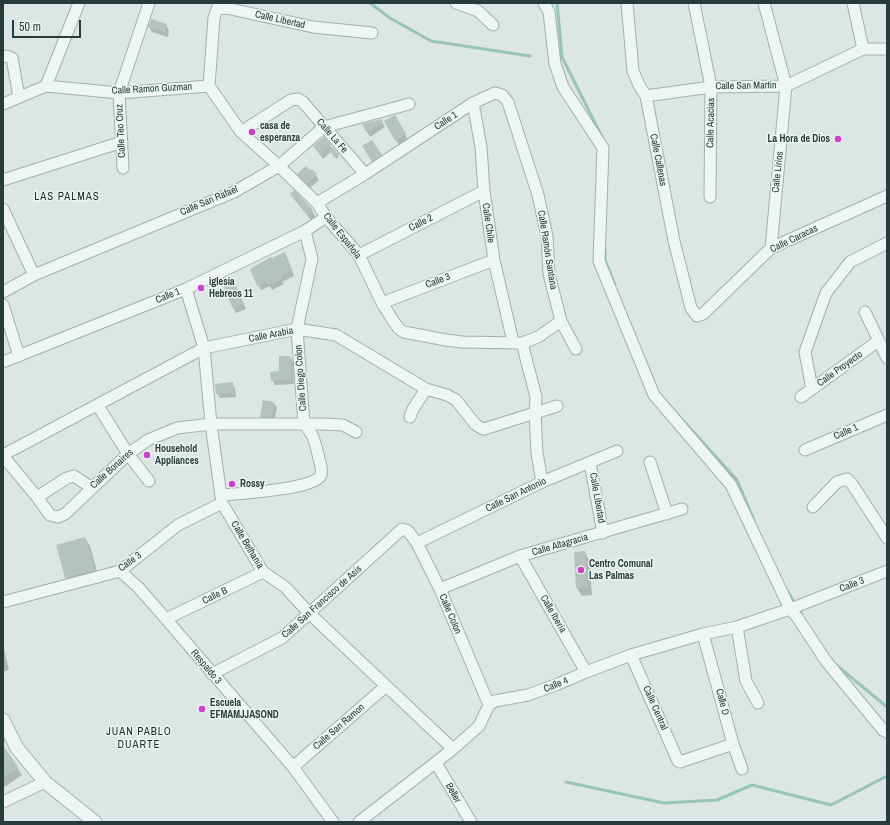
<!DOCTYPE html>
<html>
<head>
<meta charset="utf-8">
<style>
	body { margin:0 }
	#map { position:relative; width:890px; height:825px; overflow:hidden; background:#dce6e4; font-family:"Archivo Narrow",sans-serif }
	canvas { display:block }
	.frame { position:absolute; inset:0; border:4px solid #263c38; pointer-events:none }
	.scale { position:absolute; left:12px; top:20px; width:69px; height:18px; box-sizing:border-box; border:2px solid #263c38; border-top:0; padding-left:5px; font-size:12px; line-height:14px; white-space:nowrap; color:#263c38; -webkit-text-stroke:3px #ecf4f2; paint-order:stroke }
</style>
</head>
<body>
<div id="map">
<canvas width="890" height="825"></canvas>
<div class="frame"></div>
<div class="scale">50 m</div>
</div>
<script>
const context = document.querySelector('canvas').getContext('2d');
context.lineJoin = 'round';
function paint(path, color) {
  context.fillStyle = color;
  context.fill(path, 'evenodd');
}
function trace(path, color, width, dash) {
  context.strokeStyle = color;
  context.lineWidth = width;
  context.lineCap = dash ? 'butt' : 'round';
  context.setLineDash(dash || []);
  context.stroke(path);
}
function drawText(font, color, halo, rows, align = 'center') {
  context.font = font + ' "Archivo Narrow",sans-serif';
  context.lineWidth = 3;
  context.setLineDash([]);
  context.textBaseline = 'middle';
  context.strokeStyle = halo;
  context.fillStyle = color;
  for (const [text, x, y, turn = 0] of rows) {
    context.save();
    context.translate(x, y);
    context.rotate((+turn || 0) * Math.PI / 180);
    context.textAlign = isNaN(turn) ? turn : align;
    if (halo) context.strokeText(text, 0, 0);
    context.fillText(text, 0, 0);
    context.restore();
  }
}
const shadow = new Path2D(`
	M 166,25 L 169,30 L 168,37 L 152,32 L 149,27 Z
	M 395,116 L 408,140 L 399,145 L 385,121 Z
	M 381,120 L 385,127 L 370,137 L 363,125 Z
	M 323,138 L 338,155 L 339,157 L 337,159 L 331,152 L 323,159 L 317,151 L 314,146 Z
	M 366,152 L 381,155 L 384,160 L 375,166 Z
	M 310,172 L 316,175 L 319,180 L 310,188 L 301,179 L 298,174 Z
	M 294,192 L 312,211 L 315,216 L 311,220 L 294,199 L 291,194 Z
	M 287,258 L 294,276 L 282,282 L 284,284 L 272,290 L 270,286 L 261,290 L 258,285 Z
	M 223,284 L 235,284 L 246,309 L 236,313 Z
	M 290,357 L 293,362 L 294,384 L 275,385 L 272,380 L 280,372 Z
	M 232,383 L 235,388 L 236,397 L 220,398 L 217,393 Z
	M 274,403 L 277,408 L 274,422 L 264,422 L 261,417 Z
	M 85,538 L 90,546 L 99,578 L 70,586 L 66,578 L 57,546 Z
	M 585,552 L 589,560 L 592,595 L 582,596 L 577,588 L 575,553 Z
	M 3,645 L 9,670 L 3,672 Z
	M 3,747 L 22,775 L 3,788 Z`);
const stream = new Path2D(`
	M 370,3 L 390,18 L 431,41 L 530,56
	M 557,3 L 562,57 L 602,137
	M 605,250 L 605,260 L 615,285
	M 668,404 L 737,480 L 754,520
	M 788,592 L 802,615
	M 835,664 L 887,707
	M 566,782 L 664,803 L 717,800 L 752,785 L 831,805 L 887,776`);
const building = new Path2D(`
	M 151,19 L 167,24 L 165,32 L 148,27 Z
	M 395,115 L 406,134 L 395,141 L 384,121 Z
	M 382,119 L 383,122 L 366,132 L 362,124 Z
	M 324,137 L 331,145 L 320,154 L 313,146 Z
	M 372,140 L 382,155 L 372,161 L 362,146 Z
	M 332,147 L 339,155 L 335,158 L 329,150 Z
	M 306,166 L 310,170 L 312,169 L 317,174 L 307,184 L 297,174 Z
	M 294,190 L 313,210 L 308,215 L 290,194 Z
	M 285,252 L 292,270 L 280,276 L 282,279 L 268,285 L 266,282 L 257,286 L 250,269 L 271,257 L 272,258 Z
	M 233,279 L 244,304 L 233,309 L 222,283 Z
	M 279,356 L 290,356 L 292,379 L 271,381 L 270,372 L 279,371 Z
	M 233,382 L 234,392 L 216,394 L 215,384 Z
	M 263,400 L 274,402 L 272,417 L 260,417 Z
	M 85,537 L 95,570 L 65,578 L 56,545 Z
	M 585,551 L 588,587 L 576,588 L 574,552 Z
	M 3,745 L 18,767 L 3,777 Z`);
const minor = new Path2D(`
	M 456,3 L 478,11 L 493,25
	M 544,3 L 549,12 L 555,64 L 563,87 L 603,148 L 599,261 L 654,395 L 731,485 L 790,609 L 797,617 L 826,661 L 883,730 L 887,732
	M 627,3 L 633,71 L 639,85 L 646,96 L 674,241 L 691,308 L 697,316 L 703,314 L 771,248 L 887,196
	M 694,3 L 711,87 L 710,197
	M 764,3 L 786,86 L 771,248
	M 853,3 L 863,49
	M 218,9 L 226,8 L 313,27 L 372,33
	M 3,57 L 7,56 L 12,58 L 19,97
	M 46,86 L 79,3
	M 209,86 L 241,132 L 279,166 L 317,203 L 326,217 L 359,255 L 382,303 L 394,322 L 399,329 L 404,332 L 446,340 L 462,342 L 522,343 L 538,337 L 561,321
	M 209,86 L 214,18 L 219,3
	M 646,96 L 711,87 L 786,86 L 863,49 L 887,49
	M 473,103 L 481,147 L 484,191 L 494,260 L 513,342
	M 3,104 L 46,86 L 119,93 L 209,86
	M 241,132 L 291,100 L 298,99 L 303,102 L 365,174
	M 123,168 L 119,93 L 149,3
	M 3,180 L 122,142
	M 317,203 L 365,174 L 473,103 L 495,93 L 502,95 L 508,102 L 538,195 L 547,236 L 549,274 L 561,321 L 576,349
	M 3,209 L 34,275
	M 359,255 L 484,191
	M 186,289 L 204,348 L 211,424 L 222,503 L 263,572 L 285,587 L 310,614 L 453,749
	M 3,292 L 34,275 L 234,192 L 279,166 L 324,127 L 409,104
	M 382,303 L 494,260
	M 3,305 L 19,356
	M 865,312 L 887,358
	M 522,343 L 536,397 L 535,413 L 537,453 L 542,482
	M 3,362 L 186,289 L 305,231 L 326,217
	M 812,389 L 805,352 L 826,293 L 850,262 L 887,243
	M 801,397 L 878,341
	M 98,406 L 128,454 L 149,481
	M 410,417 L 413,409 L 426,389
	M 805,450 L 887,415
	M 3,455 L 204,348 L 297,329 L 336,335 L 426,389 L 447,395 L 456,400 L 475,424 L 481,428 L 484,429 L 557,406
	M 3,456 L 37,497 L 50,515 L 58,517 L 65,514 L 128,454 L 148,440 L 177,428 L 211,424 L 324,424 L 343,425 L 356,432
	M 650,462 L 667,514
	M 590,463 L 603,533
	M 221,495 C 236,494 317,489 321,475 C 323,469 319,460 318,454 C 314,440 314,435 304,424 L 297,329 L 312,259 L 305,231
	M 37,497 L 67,478 L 74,476 L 92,488
	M 813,507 L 837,482 L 847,479 L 852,484 L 887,538
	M 417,543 L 542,482 L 617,451
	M 520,556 L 586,672
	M 120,571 L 138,587 L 166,619 L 293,767 L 333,822
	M 440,589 L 520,556 L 682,509
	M 3,602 L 120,571 L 178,525 L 222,503
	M 166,619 L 263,572
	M 737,627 L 746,681 L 758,703
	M 703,634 L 733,744 L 742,769
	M 631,655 L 678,761 L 680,762 L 733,744
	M 212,674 L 282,638 L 402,529 L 408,531 L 417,543 L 440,589 L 489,705
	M 436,763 L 471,822
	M 293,767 L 386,686
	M 3,802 L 45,782
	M 359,822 L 453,749 L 479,726 L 489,705 L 495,701 L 528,695 L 558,684 L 586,672 L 631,655 L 703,634 L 737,627 L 790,609 L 887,571`);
const tertiary = new Path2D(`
	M 3,720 L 17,748 L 45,782 L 95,822`);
const markers = [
	[252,132,4,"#cb41c7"],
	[838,139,4,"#cb41c7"],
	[201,288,4,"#cb41c7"],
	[147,455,4,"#cb41c7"],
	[232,484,4,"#cb41c7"],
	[581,570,4,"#cb41c7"],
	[202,709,4,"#cb41c7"]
];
const streetNames = [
	["Calle Libertad",280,20,13],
	["Calle San Martin",746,86,-1],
	["Calle Ramon Guzman",152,89,-3],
	["Calle 1",446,121,-34],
	["Calle Acacias",711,123,-89],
	["Calle Teo Cruz",121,131,-93],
	["Calle La Fe",332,136,49],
	["Calle Callenas",658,160,79],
	["Calle Lirios",778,172,-84],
	["Calle San Rafael",209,201,-23],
	["Calle 2",421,223,-27],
	["Calle Chile",488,223,82],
	["Calle Española",342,236,52],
	["Calle Caracas",794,239,-26],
	["Calle Ramón Santana",547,250,81],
	["Calle 3",438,281,-21],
	["Calle 1",168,296,-22],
	["Calle Arabia",271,335,-11],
	["Calle Proyecto",840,369,-36],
	["Calle Diego Colon",301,378,-94],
	["Calle 1",846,432,-23],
	["Calle Bonaires",112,469,-42],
	["Calle San Antonio",516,495,-26],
	["Calle Libertad",597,498,80],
	["Calle Bethania",247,545,59],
	["Calle Altagracia",560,545,-16],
	["Calle 3",130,562,-36],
	["Calle 3",852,585,-21],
	["Calle B",215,596,-26],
	["Calle San Francisco de Asis",322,602,-42],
	["Calle Colon",450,614,67],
	["Calle Iberia",553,614,60],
	["Respaldo 3",206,667,50],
	["Calle 4",556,685,-22],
	["Calle D",722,702,75],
	["Calle Central",655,708,66],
	["Calle San Ramon",339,727,-41],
	["Beller",453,793,60]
];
const poiNames = [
	["casa de",260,126],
	["esperanza",260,138],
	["La Hora de Dios",830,139,"right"],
	["iglesia",209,282],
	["Hebreos 11",209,294],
	["Household",155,449],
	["Appliances",155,461],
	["Rossy",240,484],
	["Centro Comunal",589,564],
	["Las Palmas",589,576],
	["Escuela",210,703],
	["EFMAMJJASOND",210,715]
];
const neighbourhoodNames = [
	["LAS PALMAS",67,197],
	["JUAN PABLO",139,732],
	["DUARTE",139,745]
];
paint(shadow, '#0003');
trace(stream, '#97c6b8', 3);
paint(building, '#b4c3c0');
trace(minor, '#a2b0ad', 13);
trace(tertiary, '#a2b0ad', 15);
trace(minor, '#eff5f4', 11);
trace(tertiary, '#eff5f4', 13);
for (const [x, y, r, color] of markers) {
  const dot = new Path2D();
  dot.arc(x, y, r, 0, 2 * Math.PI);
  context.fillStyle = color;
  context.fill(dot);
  trace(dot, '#ecf4f2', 1.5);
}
drawText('10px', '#263c38', '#ecf4f2', streetNames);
drawText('bold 10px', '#263c38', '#ecf4f2', poiNames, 'left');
context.letterSpacing = '1px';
drawText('11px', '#192d2a', '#ecf4f2', neighbourhoodNames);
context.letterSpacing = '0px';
</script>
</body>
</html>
